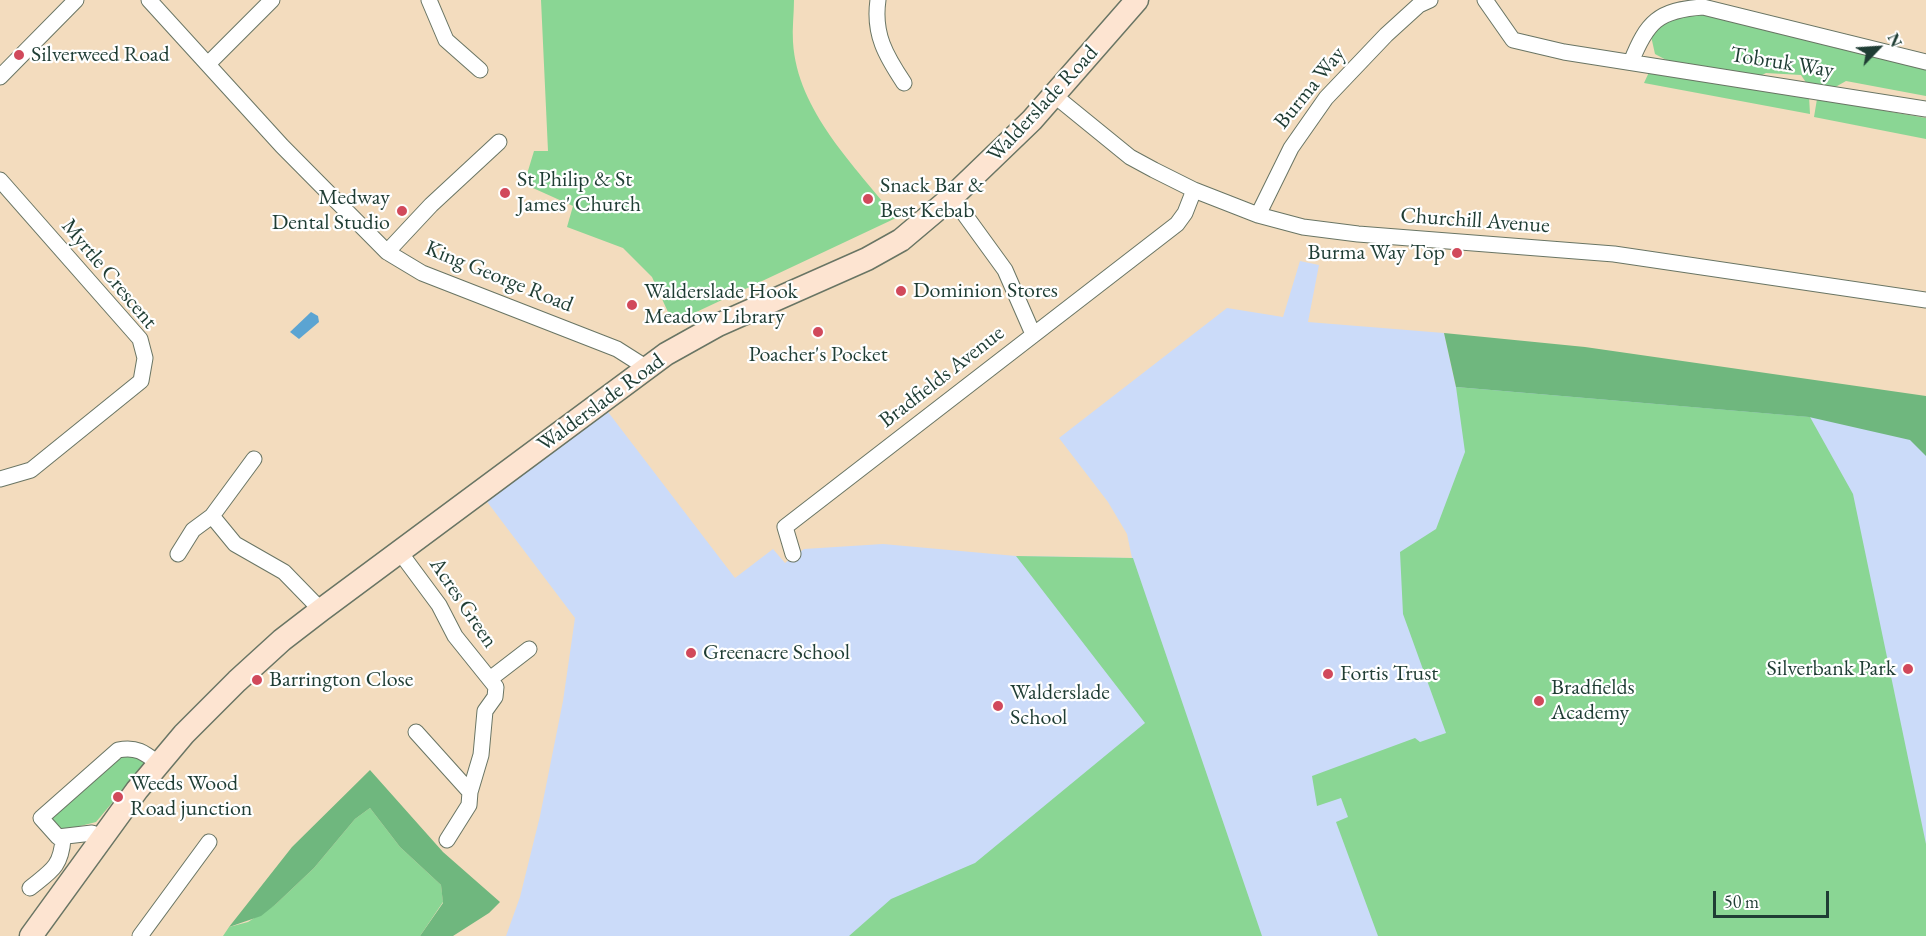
<!DOCTYPE html>
<html>
<head>
<meta charset="utf-8">
<style>
	body { margin:0 }
	#map { position:relative; width:1926px; height:936px; overflow:hidden; background:#f3dcbe; font-family:"EB Garamond",serif }
	canvas { display:block }
	.north { position:absolute; left:1848px; top:18px; width:60px; height:60px; -webkit-text-stroke:4px #fff; paint-order:stroke; rotate:65deg; font-size:16px; font-weight:700; line-height:24px; text-align:center; color:#1f3d34 }
	.north::after { content:''; display:block; margin:auto; width:21px; height:27px; background:#1f3d34; clip-path:polygon(50% 0,100% 100%,50% 72%,0 100%) }
	.scale { position:absolute; left:1713px; top:891px; width:116px; height:27px; box-sizing:border-box; border:3px solid #1f3d34; border-top:0; padding-left:8px; font-size:18px; line-height:21px; white-space:nowrap; color:#1f3d34; -webkit-text-stroke:4px #fff; paint-order:stroke }
</style>
</head>
<body>
<div id="map">
<canvas width="1926" height="936"></canvas>
<div class="north">N</div>
<div class="scale">50 m</div>
</div>
<script>
const context = document.querySelector('canvas').getContext('2d');
context.lineJoin = 'round';
function paint(path, color) {
  context.fillStyle = color;
  context.fill(path, 'evenodd');
}
function trace(path, color, width, dash) {
  context.strokeStyle = color;
  context.lineWidth = width;
  context.lineCap = dash ? 'butt' : 'round';
  context.setLineDash(dash || []);
  context.stroke(path);
}
function drawText(font, color, halo, rows, align = 'center') {
  context.font = font + ' "EB Garamond",serif';
  context.lineWidth = 4.5;
  context.setLineDash([]);
  context.textBaseline = 'middle';
  context.strokeStyle = halo;
  context.fillStyle = color;
  for (const [text, x, y, turn = 0] of rows) {
    context.save();
    context.translate(x, y);
    context.rotate((+turn || 0) * Math.PI / 180);
    context.textAlign = isNaN(turn) ? turn : align;
    if (halo) context.strokeText(text, 0, 0);
    context.fillText(text, 0, 0);
    context.restore();
  }
}
const built = new Path2D(`
	M 1300,261 L 1319,265 L 1308,322 L 1444,333 L 1456,387 L 1926,400 L 1926,936 L 506,936 L 520,897 L 540,816 L 563,701 L 575,618 L 485,499 L 605,408 L 735,578 L 773,549 L 785,563 L 804,549 L 883,544 L 1016,556 L 1132,558 L 1127,534 L 1108,502 L 1059,438 L 1227,308 L 1283,317 Z`);
const green = new Path2D(`
	M 541,0 L 794,0 C 794,14 792,28 793,42 C 797,111 856,167 896,218 L 673,323 L 652,277 L 623,248 L 567,227 L 573,206 L 524,184 L 534,151 L 548,151 Z
	M 1696,12 L 1926,69 L 1926,96 L 1846,81 L 1830,90 L 1807,84 L 1801,75 L 1766,73 L 1760,76 L 1670,62 L 1655,54 L 1651,36 L 1659,23 Z
	M 1650,70 L 1809,96 L 1810,114 L 1644,83 Z
	M 1817,99 L 1926,118 L 1926,139 L 1814,117 Z
	M 1456,387 L 1810,417 L 1853,494 L 1926,844 L 1926,936 L 1378,936 L 1336,822 L 1348,817 L 1341,798 L 1317,806 L 1312,776 L 1415,738 L 1420,742 L 1446,733 L 1403,614 L 1400,552 L 1436,529 L 1465,452 Z
	M 1016,556 L 1133,558 L 1262,936 L 849,936 L 891,899 L 975,863 L 1145,723 Z
	M 125,752 L 148,760 L 96,822 L 61,831 L 49,818 Z
	M 370,808 L 400,847 L 441,885 L 443,902 L 420,936 L 223,936 L 229,927 L 248,922 L 276,904 L 314,868 L 355,819 Z`);
const forest = new Path2D(`
	M 1444,333 L 1585,347 L 1926,396 L 1926,456 L 1910,440 L 1809,417 L 1456,387 Z
	M 370,770 L 443,852 L 500,902 L 489,913 L 453,936 L 420,936 L 443,903 L 441,885 L 400,847 L 370,808 L 355,819 L 314,868 L 276,904 L 261,916 L 229,927 L 292,847 Z`);
const water = new Path2D(`
	M 311,312 L 318,316 L 319,322 L 299,339 L 290,332 Z`);
const street = new Path2D(`
	M 149,0 L 282,146 L 387,252 L 422,273 L 617,349 L 647,368
	M 429,0 L 446,40 L 480,70
	M 878,0 C 873,34 886,56 904,83
	M 1485,0 L 1513,40 L 1564,52 L 1926,109
	M 1631,62 C 1647,22 1658,10 1703,7 L 1926,62
	M 208,64 L 272,0
	M 0,77 L 76,0
	M 1055,96 L 1130,157 L 1154,170 L 1194,190 L 1258,215 L 1303,227 L 1358,234 L 1614,254 L 1926,300
	M 0,180 L 140,339 L 145,358 L 141,381 L 31,470 L 0,479
	M 952,197 L 1005,270 L 1033,334
	M 1258,215 L 1291,148 L 1326,98 L 1386,35 L 1419,5 L 1430,0
	M 387,252 L 431,205 L 499,142
	M 212,516 L 235,544 L 284,572 L 321,610
	M 399,551 L 439,605 L 455,636 L 496,687 L 495,697 L 485,711 L 481,755 L 470,792 L 469,805 L 447,840
	M 178,554 L 193,530 L 212,516 L 254,459
	M 793,554 L 785,527 L 1177,224 L 1185,213 L 1194,190
	M 490,679 L 529,649
	M 416,732 L 470,792
	M 103,837 L 92,833 L 58,837 L 41,818 L 118,750 C 137,746 145,753 159,764
	M 30,888 C 51,871 61,867 63,839
	M 140,936 L 209,842`);
const secondary = new Path2D(`
	M 31,936 L 137,790 L 184,734 L 237,681 L 282,640 L 321,610 L 666,354 L 718,325 L 867,259 L 901,240 L 952,197 L 1032,120 L 1137,0`);
const markers = [
	[19,55,6,"#d1495b"],
	[505,193,6,"#d1495b"],
	[868,199,6,"#d1495b"],
	[402,211,6,"#d1495b"],
	[1457,253,6,"#d1495b"],
	[901,291,6,"#d1495b"],
	[632,305,6,"#d1495b"],
	[818,332,6,"#d1495b"],
	[691,653,6,"#d1495b"],
	[1908,669,6,"#d1495b"],
	[1328,674,6,"#d1495b"],
	[257,680,6,"#d1495b"],
	[1539,701,6,"#d1495b"],
	[998,706,6,"#d1495b"],
	[118,797,6,"#d1495b"]
];
const poiNames = [
	["Silverweed Road",31,55],
	["St Philip & St",517,180],
	["James' Church",517,205],
	["Snack Bar &",880,186],
	["Best Kebab",880,211],
	["Medway",390,198,"right"],
	["Dental Studio",390,223,"right"],
	["Burma Way Top",1445,253,"right"],
	["Dominion Stores",913,291],
	["Walderslade Hook",644,292],
	["Meadow Library",644,317],
	["Poacher's Pocket",818,355,"center"],
	["Greenacre School",703,653],
	["Silverbank Park",1896,669,"right"],
	["Fortis Trust",1340,674],
	["Barrington Close",269,680],
	["Bradfields",1551,688],
	["Academy",1551,713],
	["Walderslade",1010,693],
	["School",1010,718],
	["Weeds Wood",130,784],
	["Road junction",130,809]
];
const streetNames = [
	["Tobruk Way",1782,63,9],
	["Burma Way",1310,88,-51],
	["Walderslade Road",1043,104,-47],
	["Churchill Avenue",1475,221,4],
	["Myrtle Crescent",109,274,50],
	["King George Road",499,277,22],
	["Bradfields Avenue",942,377,-38],
	["Walderslade Road",601,403,-36],
	["Acres Green",463,603,56]
];
paint(built, '#cbdbf9');
paint(green, '#8ad694');
paint(forest, '#6fb77e');
paint(water, '#5ba4d2');
trace(street, '#697564', 17);
trace(secondary, '#697564', 25);
trace(street, '#fff', 15);
trace(secondary, '#fde4d1', 22);
for (const [x, y, r, color] of markers) {
  const dot = new Path2D();
  dot.arc(x, y, r, 0, 2 * Math.PI);
  context.fillStyle = color;
  context.fill(dot);
  trace(dot, '#fff', 2);
}
drawText('22px', '#1f3d34', '#fff', poiNames, 'left');
drawText('22px', '#1f3d34', '#fff', streetNames);
</script>
</body>
</html>
